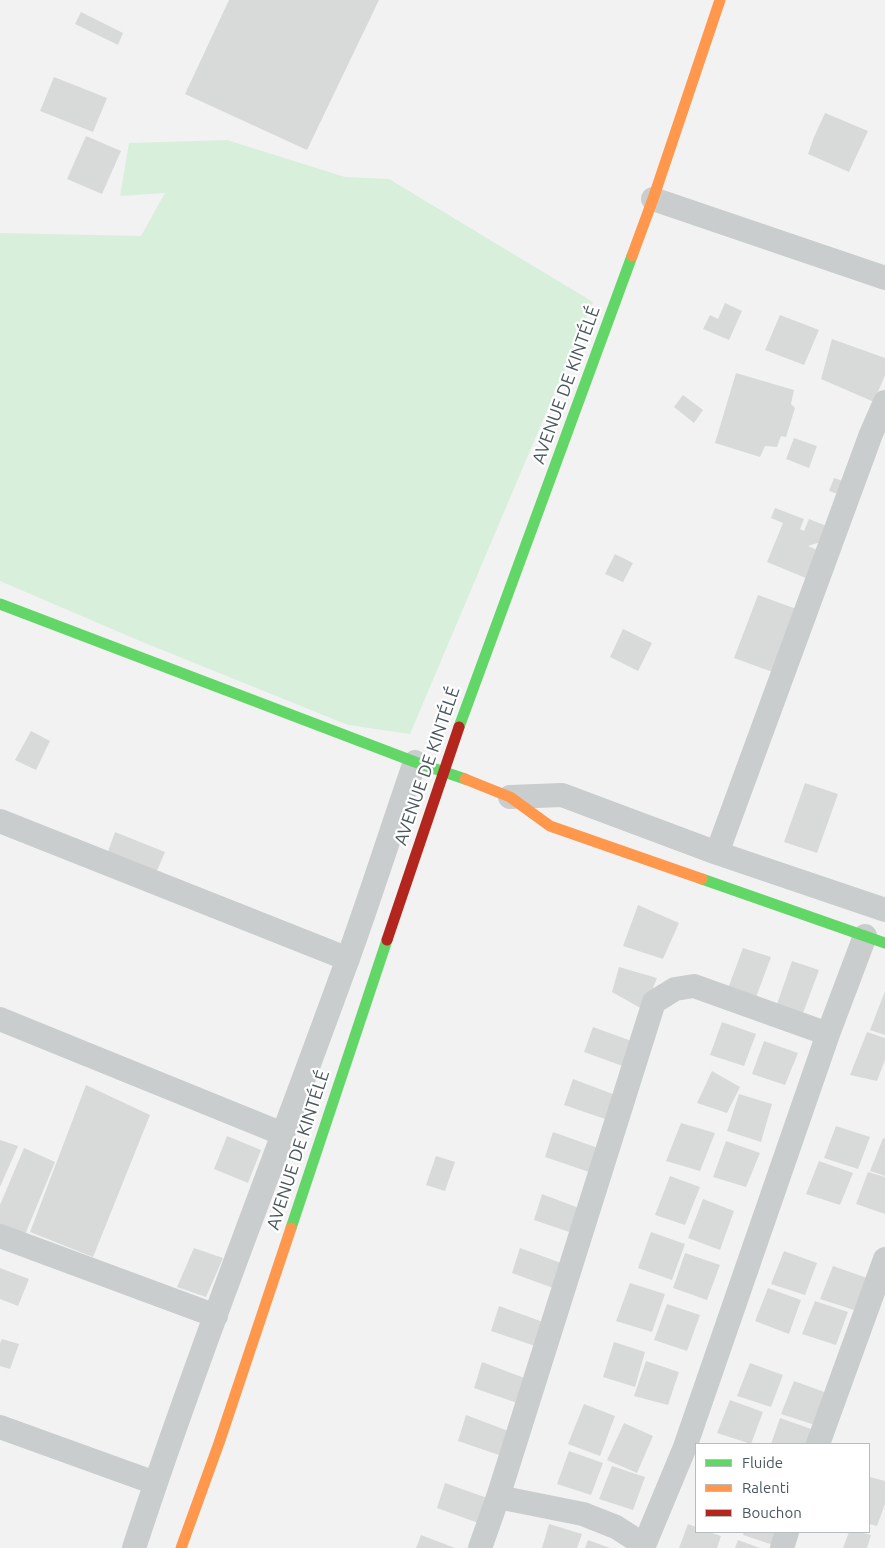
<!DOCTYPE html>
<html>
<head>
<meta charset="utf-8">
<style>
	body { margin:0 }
	#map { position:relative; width:885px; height:1548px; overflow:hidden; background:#f2f2f2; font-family:Ubuntu,sans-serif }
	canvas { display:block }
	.legend { position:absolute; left:695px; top:1443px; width:175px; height:90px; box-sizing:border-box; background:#fff; border:1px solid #b7bcbe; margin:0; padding:6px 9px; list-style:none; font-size:15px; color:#4a585d }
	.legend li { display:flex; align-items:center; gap:10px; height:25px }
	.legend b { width:25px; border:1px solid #b7bcbe }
</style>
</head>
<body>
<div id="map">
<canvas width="885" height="1548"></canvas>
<ul class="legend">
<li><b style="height:6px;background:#63d668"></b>Fluide</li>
<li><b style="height:6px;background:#ff974d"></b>Ralenti</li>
<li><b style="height:6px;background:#b3261e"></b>Bouchon</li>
</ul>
</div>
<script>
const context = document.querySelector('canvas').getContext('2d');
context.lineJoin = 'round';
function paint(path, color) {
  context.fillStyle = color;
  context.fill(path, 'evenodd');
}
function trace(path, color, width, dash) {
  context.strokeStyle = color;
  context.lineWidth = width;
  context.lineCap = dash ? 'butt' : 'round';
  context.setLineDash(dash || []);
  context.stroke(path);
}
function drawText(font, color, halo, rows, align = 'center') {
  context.font = font + ' Ubuntu,sans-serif';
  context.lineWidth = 4.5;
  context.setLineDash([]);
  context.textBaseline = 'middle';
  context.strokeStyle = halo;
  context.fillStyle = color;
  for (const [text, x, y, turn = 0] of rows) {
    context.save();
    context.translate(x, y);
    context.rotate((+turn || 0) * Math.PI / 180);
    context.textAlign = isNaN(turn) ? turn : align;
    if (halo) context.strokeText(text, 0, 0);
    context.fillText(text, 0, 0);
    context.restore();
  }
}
const green = new Path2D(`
	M 227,140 L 345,177 L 389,179 L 593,302 L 410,734 L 348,725 L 140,641 L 0,581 L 0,233 L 141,236 L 165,193 L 120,196 L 129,143 Z`);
const building = new Path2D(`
	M 229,0 L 379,0 L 307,150 L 185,94 Z
	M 81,12 L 123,33 L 118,45 L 75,24 Z
	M 54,77 L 107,98 L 93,132 L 40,111 Z
	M 825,113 L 868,131 L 849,172 L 808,154 L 814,137 Z
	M 86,136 L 121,151 L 102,194 L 67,179 Z
	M 725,303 L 742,311 L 729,340 L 703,329 L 710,315 L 718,319 Z
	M 780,315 L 819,330 L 804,365 L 765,350 Z
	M 832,339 L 885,358 L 885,375 L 874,402 L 821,379 Z
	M 736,373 L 794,390 L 791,404 L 795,408 L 786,437 L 781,436 L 777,447 L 765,446 L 760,457 L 715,443 Z
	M 683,395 L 703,410 L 694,423 L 674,407 Z
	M 794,438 L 817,446 L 809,468 L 786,459 Z
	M 834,478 L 849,483 L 844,496 L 829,491 Z
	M 775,508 L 804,519 L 800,529 L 804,531 L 809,519 L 834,529 L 830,539 L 808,546 L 824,553 L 813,581 L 767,562 L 783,523 L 771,518 Z
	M 615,554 L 633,563 L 623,582 L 605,574 Z
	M 758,595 L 802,611 L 778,674 L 734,658 Z
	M 623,629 L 652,643 L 638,671 L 610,657 Z
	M 31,731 L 50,741 L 36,770 L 15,760 Z
	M 805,783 L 838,794 L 817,853 L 784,842 Z
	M 115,832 L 165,852 L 156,873 L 107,854 Z
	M 638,905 L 679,923 L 663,959 L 623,946 Z
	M 743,948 L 771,957 L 755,1000 L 727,991 Z
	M 792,961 L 819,970 L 803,1013 L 777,1004 Z
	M 619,967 L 657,978 L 644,1010 L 612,992 Z
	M 885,991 L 885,1035 L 870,1030 Z
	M 722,1022 L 756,1034 L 744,1066 L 710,1055 Z
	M 593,1027 L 637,1043 L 628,1068 L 584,1052 Z
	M 867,1032 L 885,1038 L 885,1060 L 877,1081 L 850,1075 Z
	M 764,1041 L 798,1053 L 785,1085 L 752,1074 Z
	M 712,1071 L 740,1087 L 727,1113 L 697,1103 Z
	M 573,1079 L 618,1096 L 608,1120 L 564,1105 Z
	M 86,1085 L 150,1115 L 93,1257 L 30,1232 Z
	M 739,1094 L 772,1104 L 761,1142 L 727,1131 Z
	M 681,1123 L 715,1133 L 700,1171 L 666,1161 Z
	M 836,1126 L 870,1137 L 858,1169 L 824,1158 Z
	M 553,1132 L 598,1148 L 589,1172 L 545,1157 Z
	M 227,1136 L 261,1150 L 248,1183 L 214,1169 Z
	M 883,1138 L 885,1139 L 885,1176 L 870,1171 Z
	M 0,1140 L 18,1146 L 0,1187 Z
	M 726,1141 L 760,1153 L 746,1187 L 713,1177 Z
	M 24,1148 L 55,1162 L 24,1237 L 0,1227 L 0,1205 Z
	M 436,1156 L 455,1162 L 445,1191 L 426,1185 Z
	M 819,1161 L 853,1173 L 840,1205 L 806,1194 Z
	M 868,1172 L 885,1177 L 885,1214 L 856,1204 Z
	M 670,1176 L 700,1187 L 685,1225 L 655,1215 Z
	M 542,1194 L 587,1211 L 578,1235 L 534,1220 Z
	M 703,1199 L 734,1211 L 720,1250 L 688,1238 Z
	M 651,1232 L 685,1244 L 672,1280 L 638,1268 Z
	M 194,1248 L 223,1258 L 206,1297 L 177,1287 Z
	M 520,1248 L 564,1264 L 556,1289 L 512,1273 Z
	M 784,1251 L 817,1263 L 805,1295 L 771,1284 Z
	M 685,1253 L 720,1265 L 707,1300 L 673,1288 Z
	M 833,1266 L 867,1278 L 854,1310 L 820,1299 Z
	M 0,1268 L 29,1279 L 18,1306 L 0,1299 Z
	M 630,1283 L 665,1294 L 652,1332 L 616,1321 Z
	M 768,1288 L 801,1300 L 789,1334 L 755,1321 Z
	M 815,1301 L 848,1312 L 836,1345 L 802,1334 Z
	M 667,1304 L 700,1315 L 687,1351 L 654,1340 Z
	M 499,1306 L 543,1322 L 535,1346 L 491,1331 Z
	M 2,1339 L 19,1344 L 10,1369 L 0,1366 L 0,1343 Z
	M 614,1342 L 645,1352 L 635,1387 L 603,1377 Z
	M 646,1361 L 679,1372 L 668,1405 L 634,1396 Z
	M 482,1362 L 527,1379 L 517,1403 L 474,1388 Z
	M 750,1363 L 783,1375 L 771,1407 L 737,1396 Z
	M 794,1381 L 827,1393 L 815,1425 L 781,1414 Z
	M 730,1400 L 763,1412 L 751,1444 L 717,1433 Z
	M 584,1404 L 615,1416 L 600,1456 L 568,1444 Z
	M 466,1415 L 511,1432 L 502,1456 L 458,1441 Z
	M 780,1418 L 814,1430 L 808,1444 L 771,1444 Z
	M 624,1423 L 653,1436 L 637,1473 L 607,1460 Z
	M 569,1451 L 603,1463 L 591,1495 L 557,1484 Z
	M 612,1466 L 645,1477 L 633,1510 L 599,1499 Z
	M 870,1477 L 885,1481 L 885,1504 L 877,1526 L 869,1524 L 869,1482 Z
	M 445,1483 L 490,1499 L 481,1524 L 437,1508 Z
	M 549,1524 L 582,1534 L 577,1548 L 542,1548 Z
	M 688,1524 L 696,1527 L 696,1532 L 709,1532 L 721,1536 L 717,1548 L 679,1548 Z
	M 744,1532 L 782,1532 L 776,1546 L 743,1535 Z
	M 849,1532 L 860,1532 L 871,1535 L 867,1548 L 843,1548 Z
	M 421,1535 L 455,1548 L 416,1548 Z
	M 588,1540 L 610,1548 L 585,1548 Z
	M 738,1540 L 760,1548 L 735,1548 Z`);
const street = new Path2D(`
	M 653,199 L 885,278
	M 510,797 L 562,795 L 717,853 L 885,910
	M 0,821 L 348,959
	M 717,853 L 871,434 L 885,402
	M 0,1019 L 283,1134
	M 0,1236 L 216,1316
	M 0,1427 L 155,1483
	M 818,1444 L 885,1259
	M 498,1497 L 583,1514 L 616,1527 L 644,1545
	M 134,1548 C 199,1350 276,1157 347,961 C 371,895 392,828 415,762
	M 480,1548 L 498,1497 L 654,1002 L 675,989 L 694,986 L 828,1034
	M 643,1548 L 685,1447 L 828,1034 L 865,936
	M 782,1548 L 787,1532`);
const fast = new Path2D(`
	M 0,604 L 415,762 L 465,779
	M 459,727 L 632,256
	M 702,879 L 885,943
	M 291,1228 L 387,940`);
const slow = new Path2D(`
	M 632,256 L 653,199 L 720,0
	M 465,779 L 510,797 L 550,826 L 702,879
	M 181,1548 L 219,1443 L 291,1228`);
const jam = new Path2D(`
	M 387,940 L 459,727`);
const streetNames = [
	["AVENUE DE KINTÉLÉ",566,385,-70],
	["AVENUE DE KINTÉLÉ",427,766,-71],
	["AVENUE DE KINTÉLÉ",298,1150,-72]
];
paint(green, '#d8efdc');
paint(building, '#d8dada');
trace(street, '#c9cdcd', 24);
trace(fast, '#63d668', 11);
trace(slow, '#ff974d', 11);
trace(jam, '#b3261e', 11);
drawText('18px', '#4a585d', '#fff', streetNames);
</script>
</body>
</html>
